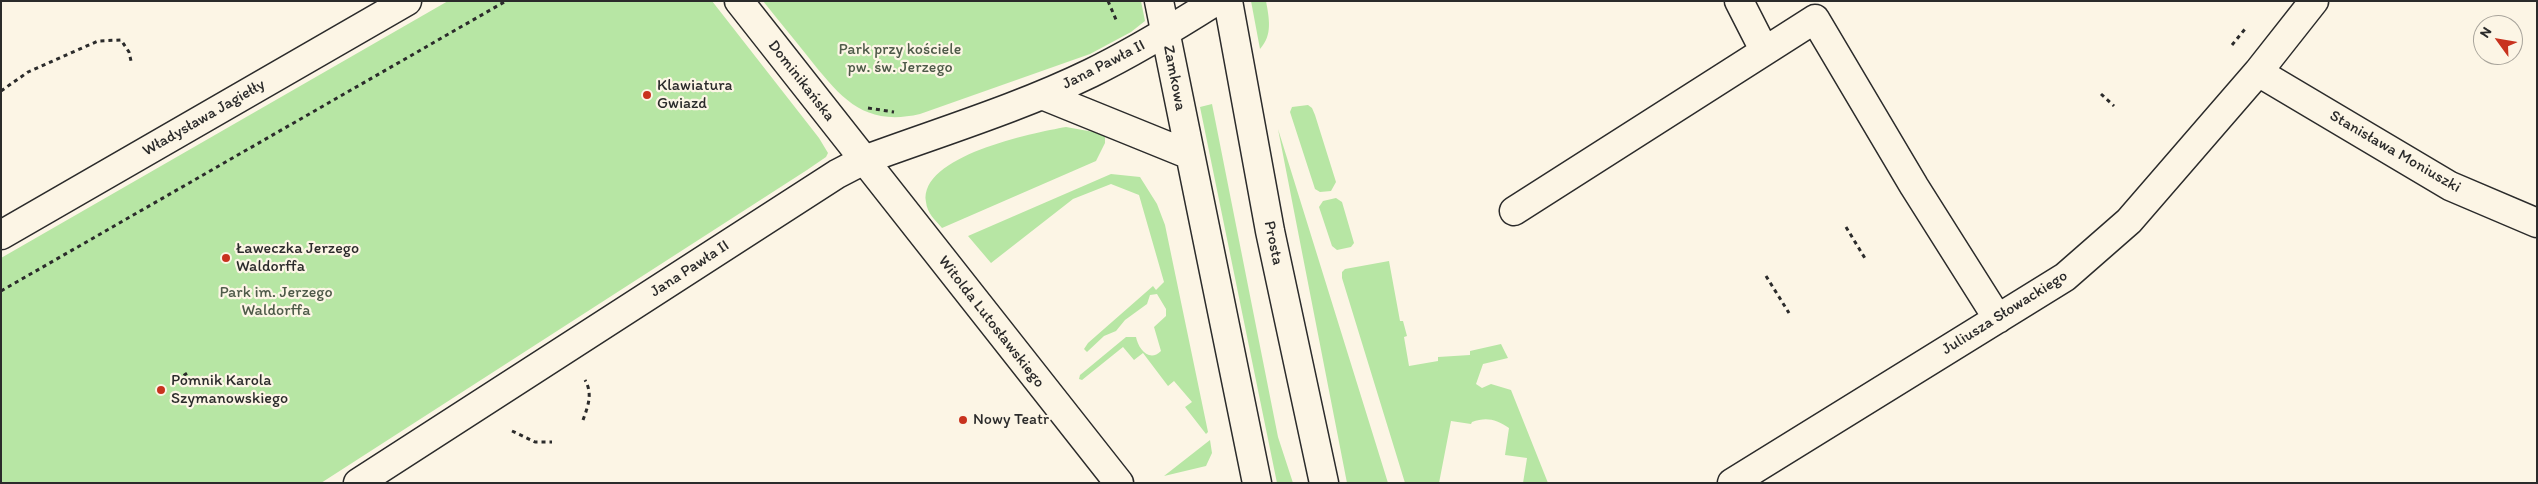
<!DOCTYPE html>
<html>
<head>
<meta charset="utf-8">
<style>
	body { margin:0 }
	#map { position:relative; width:2538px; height:484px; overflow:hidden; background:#fcf5e5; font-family:Itim,sans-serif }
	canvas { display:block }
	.frame { position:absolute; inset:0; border:2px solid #2b2b2b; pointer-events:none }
	.north { position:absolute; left:2473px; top:15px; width:50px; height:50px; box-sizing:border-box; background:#fcf5e5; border:1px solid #a8a49b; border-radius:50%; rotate:302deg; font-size:14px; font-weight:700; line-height:20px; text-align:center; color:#2b2b2b }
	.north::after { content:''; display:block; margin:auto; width:18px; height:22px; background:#c8321e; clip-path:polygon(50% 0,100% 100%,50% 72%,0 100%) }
</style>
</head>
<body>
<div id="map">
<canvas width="2538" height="484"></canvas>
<div class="frame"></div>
<div class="north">N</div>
</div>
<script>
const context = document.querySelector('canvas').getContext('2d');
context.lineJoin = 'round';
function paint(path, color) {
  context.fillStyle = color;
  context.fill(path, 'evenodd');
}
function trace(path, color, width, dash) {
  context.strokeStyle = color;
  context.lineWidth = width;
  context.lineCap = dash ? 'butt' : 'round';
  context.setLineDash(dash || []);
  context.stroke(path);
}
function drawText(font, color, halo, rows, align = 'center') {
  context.font = font + ' Itim,sans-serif';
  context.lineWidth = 4.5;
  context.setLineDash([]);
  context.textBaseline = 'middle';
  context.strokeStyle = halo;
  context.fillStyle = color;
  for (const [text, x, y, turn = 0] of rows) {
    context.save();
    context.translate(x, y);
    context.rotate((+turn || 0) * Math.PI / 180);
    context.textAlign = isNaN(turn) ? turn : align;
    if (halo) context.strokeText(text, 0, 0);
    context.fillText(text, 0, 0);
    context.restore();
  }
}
const green = new Path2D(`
	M 448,1 L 712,1 L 819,138 L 828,153 L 826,157 L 807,170 L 321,483 L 1,483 L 1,258 Z
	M 763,1 L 1141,1 L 1145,21 L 1131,32 L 1090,54 L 920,114 C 864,127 841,98 809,58 C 794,39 778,20 763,1 Z
	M 1251,1 L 1266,1 C 1269,18 1273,35 1260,49 Z
	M 1212,104 L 1278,437 L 1293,483 L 1277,483 L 1200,107 Z
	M 1308,105 L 1312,108 L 1315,115 L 1336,182 L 1331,191 L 1320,192 L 1315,189 L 1290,112 L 1292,107 Z
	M 1066,127 L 1105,134 L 1105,143 L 1096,161 L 942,228 C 935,220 927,213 926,202 C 919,156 1032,133 1066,127 Z
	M 1278,129 L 1388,483 L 1347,483 Z
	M 1111,174 L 1140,177 L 1157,204 L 1165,225 L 1208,432 L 1206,434 L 1185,407 L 1192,402 L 1174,381 L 1168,386 L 1143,353 L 1134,360 L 1123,347 L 1082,380 L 1079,379 L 1080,375 L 1126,337 L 1136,337 C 1138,348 1149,363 1161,351 L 1154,327 L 1166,316 L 1166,309 L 1157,294 L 1150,295 L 1147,304 L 1125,320 L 1116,331 L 1104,336 L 1087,352 L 1084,349 L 1088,343 L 1153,286 L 1156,290 L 1164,282 L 1139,195 L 1111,184 L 1073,199 L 991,263 L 968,236 Z
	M 1336,198 L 1342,202 L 1354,243 L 1351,247 L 1337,250 L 1332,246 L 1319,207 L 1323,201 Z
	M 1389,261 L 1400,321 L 1403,321 L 1407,336 L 1404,337 L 1409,366 L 1438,361 L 1438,357 L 1470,355 L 1470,351 L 1501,344 L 1508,358 L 1483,364 L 1476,384 L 1482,388 L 1491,384 L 1511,390 L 1548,483 L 1523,483 L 1527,458 L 1505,455 L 1509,428 C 1496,419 1486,417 1472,422 L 1471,424 L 1451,421 L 1439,483 L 1405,483 L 1342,278 L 1342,272 L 1345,269 Z
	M 1210,440 L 1212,453 L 1206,466 L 1164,476 Z`);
const path = new Path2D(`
	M 1108,1 L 1117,22
	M 2232,45 L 2245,29
	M 1,91 L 28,72 L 98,41 L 121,40 L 129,52 L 131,61
	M 2101,94 L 2114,106
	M 868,108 L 894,112
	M 1846,227 L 1866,260
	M 1766,276 L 1789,313
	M 1,291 L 506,1
	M 177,380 L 189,372
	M 583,420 C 588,406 593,394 585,380
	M 512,431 L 535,442 L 552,442`);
const street = new Path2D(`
	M 739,1 L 1119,483
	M 1739,1 L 1764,50
	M 2258,72 L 2450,186 L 2537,223
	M 1514,211 L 1815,19 L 1914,186 L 1998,319
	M 1732,483 L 2065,277 L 2129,221 L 2258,72 L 2314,1`);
const secondary = new Path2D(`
	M 1159,1 L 1257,483
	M 1228,1 L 1270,231 L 1324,483
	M 1042,95 L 1190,155
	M 1,235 L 407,1
	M 358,483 L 837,174 L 864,160 C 940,132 1019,108 1091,73 C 1134,52 1175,27 1216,1`);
const markers = [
	[647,95,5,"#c8321e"],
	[226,258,5,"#c8321e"],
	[161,390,5,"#c8321e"],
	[963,420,5,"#c8321e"]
];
const parkNames = [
	["Park przy kościele",900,50],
	["pw. św. Jerzego",900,68],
	["Park im. Jerzego",276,293],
	["Waldorffa",276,311]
];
const streetNames = [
	["Jana Pawła II",1104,65,-27],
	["Zamkowa",1174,78,79],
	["Dominikańska",801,81,52],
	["Władysława Jagiełły",204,118,-30],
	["Stanisława Moniuszki",2395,152,30],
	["Prosta",1273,243,78],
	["Jana Pawła II",690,269,-33],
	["Juliusza Słowackiego",2005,313,-32],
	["Witolda Lutosławskiego",991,322,52]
];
const poiNames = [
	["Klawiatura",657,86],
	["Gwiazd",657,104],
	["Ławeczka Jerzego",236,249],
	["Waldorffa",236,267],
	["Pomnik Karola",171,381],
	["Szymanowskiego",171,399],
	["Nowy Teatr",973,420]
];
paint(green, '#b7e6a4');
trace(street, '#2b2b2b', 31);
trace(secondary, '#2b2b2b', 31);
trace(path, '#2b2b2b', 3, [4, 4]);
trace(street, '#fcf5e5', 28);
trace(secondary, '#fcf5e5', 28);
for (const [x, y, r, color] of markers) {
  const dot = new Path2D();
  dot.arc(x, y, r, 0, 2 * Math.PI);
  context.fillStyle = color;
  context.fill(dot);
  trace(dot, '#fcf5e5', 2);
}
drawText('16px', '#4e5a49', '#fcf5e5', parkNames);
drawText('16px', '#2b2b2b', '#fcf5e5', streetNames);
drawText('16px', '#2b2b2b', '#fcf5e5', poiNames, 'left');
</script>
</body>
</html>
